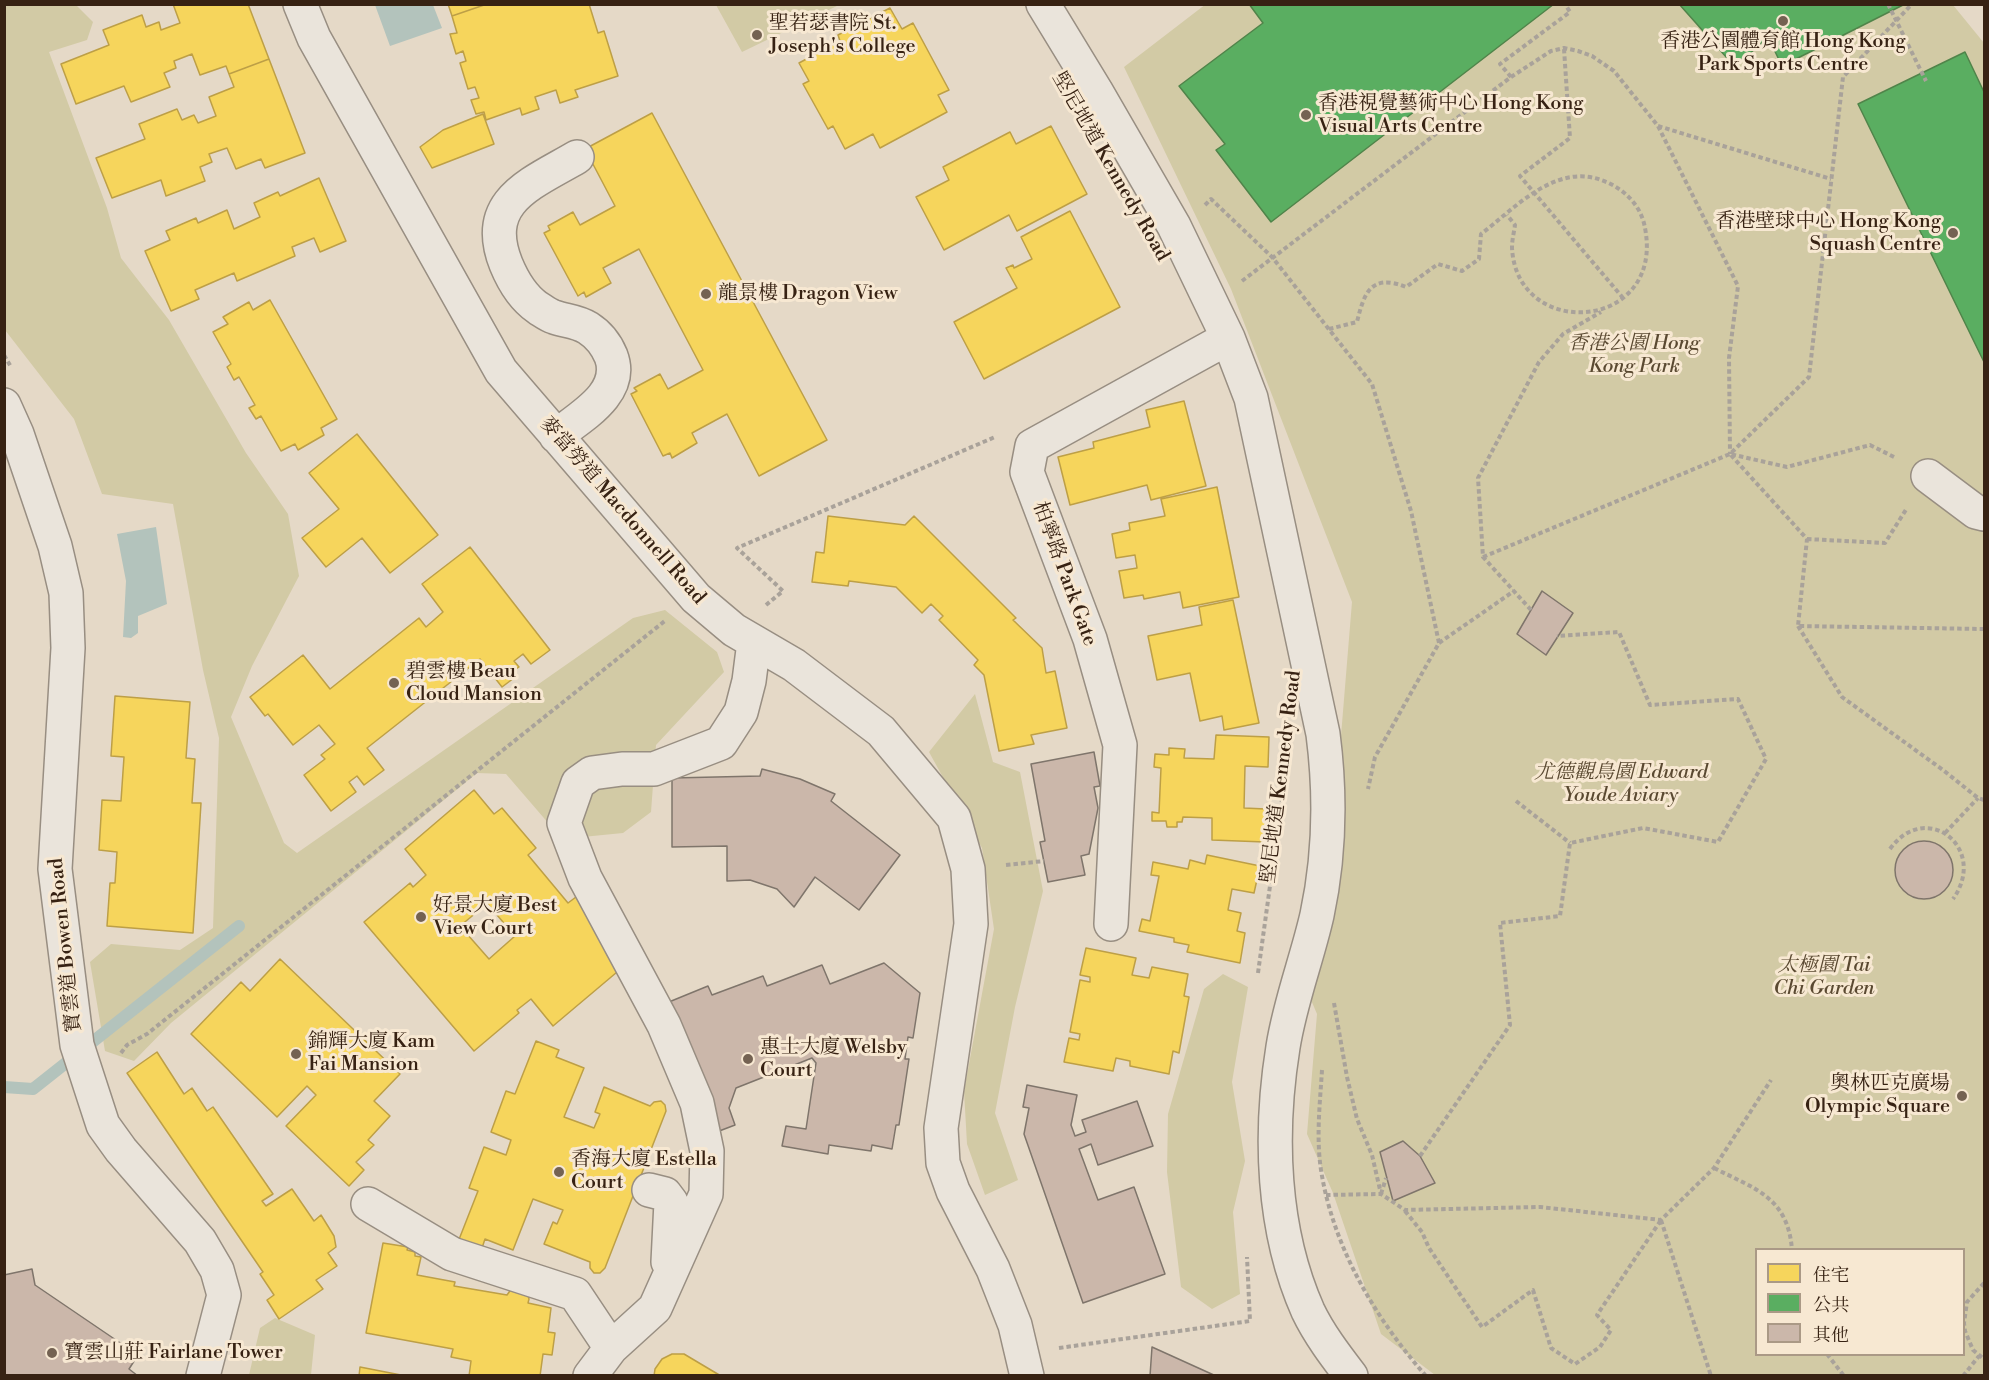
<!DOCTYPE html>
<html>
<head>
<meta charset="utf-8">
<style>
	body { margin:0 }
	#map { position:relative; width:1989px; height:1380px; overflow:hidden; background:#e5d9c7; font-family:"Libre Bodoni","Noto Serif TC",serif }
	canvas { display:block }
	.frame { position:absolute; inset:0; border:6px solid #372213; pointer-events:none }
	.legend { position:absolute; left:1755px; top:1248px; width:210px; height:108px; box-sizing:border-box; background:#f7e8d2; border:2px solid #aa9986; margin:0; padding:8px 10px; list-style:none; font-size:18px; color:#372213 }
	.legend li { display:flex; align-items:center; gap:12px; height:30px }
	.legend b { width:30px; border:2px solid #aa9986 }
</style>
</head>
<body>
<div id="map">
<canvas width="1989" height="1380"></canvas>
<div class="frame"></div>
<ul class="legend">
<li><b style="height:16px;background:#f6d55c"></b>住宅</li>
<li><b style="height:16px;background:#5aae61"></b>公共</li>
<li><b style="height:16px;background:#cbb7aa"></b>其他</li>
</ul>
</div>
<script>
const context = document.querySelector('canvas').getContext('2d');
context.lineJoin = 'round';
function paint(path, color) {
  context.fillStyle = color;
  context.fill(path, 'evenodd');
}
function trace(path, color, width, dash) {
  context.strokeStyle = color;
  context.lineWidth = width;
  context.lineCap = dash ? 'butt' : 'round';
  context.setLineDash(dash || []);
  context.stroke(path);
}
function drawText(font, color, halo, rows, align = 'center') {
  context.font = font + ' "Libre Bodoni","Noto Serif TC",serif';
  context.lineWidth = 6;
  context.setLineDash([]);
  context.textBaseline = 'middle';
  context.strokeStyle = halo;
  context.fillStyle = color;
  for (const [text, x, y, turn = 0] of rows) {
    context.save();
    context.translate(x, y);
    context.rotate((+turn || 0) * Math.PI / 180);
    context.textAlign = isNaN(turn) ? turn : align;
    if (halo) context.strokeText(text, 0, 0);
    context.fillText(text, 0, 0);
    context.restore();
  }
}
const green = new Path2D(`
	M 1206,4 L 1953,5 L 1984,43 L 1984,1375 L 1435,1375 L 1381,1334 L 1333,1193 L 1307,1134 L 1317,1014 L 1292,955 L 1339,760 L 1352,602 L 1231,289 L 1124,67 ZM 1756,1250 L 1964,1250 L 1964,1354 L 1756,1354 Z
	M 5,5 L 76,5 L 93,22 L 87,40 L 49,52 L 107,208 L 121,258 L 169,320 L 246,453 L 288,514 L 299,576 L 252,666 L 231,717 L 284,843 L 297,853 L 633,618 L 665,610 L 717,652 L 724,672 L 656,745 L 651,812 L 623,833 L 562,839 L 506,774 L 477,773 L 171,1023 L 134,1061 L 105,1051 L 90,962 L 111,944 L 180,950 L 213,928 L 219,738 L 203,670 L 173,504 L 102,494 L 74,419 L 5,330 Z
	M 716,5 L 839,5 L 742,52 Z
	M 975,694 L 993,762 L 1020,772 L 1043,891 L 1015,1007 L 995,1113 L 1018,1180 L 985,1195 L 967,1144 L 964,1091 L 994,929 L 982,848 L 929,752 Z
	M 1223,974 L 1248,987 L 1232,1082 L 1245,1161 L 1233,1212 L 1240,1294 L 1212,1309 L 1181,1287 L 1167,1172 L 1168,1114 L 1204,989 Z
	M 275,1318 L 315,1335 L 311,1375 L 249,1375 L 260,1328 Z`);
const water = new Path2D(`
	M 375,5 L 433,5 L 442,28 L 390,46 Z
	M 156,527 L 167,604 L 138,616 L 138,633 L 131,638 L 123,637 L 126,581 L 117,534 Z`);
const homes = new Path2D(`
	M 173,4 L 248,4 L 269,59 L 229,74 L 226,66 L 200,75 L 192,54 L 174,61 L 176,68 L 164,73 L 170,87 L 131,102 L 124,86 L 76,104 L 61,64 L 109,45 L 103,30 L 142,15 L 146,27 L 159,22 L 161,30 L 180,23 Z
	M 448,4 L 487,4 L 452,16 Z
	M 487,4 L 589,4 L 598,33 L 604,31 L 618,76 L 575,90 L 578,97 L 560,103 L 556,90 L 535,97 L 539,109 L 522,115 L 520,108 L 486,120 L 484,112 L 476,114 L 471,100 L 479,98 L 475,87 L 468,89 L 460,63 L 466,61 L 463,51 L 456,54 L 450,34 L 457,33 L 452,16 Z
	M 890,8 L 902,29 L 913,23 L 949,90 L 938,95 L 947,112 L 880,148 L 873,134 L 845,149 L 833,126 L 828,129 L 803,84 L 809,81 L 799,63 L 840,41 L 838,35 Z
	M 269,59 L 305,153 L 265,168 L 261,159 L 236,169 L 227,148 L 209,154 L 212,162 L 200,167 L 205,181 L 166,196 L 161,180 L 112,198 L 96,158 L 145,139 L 139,124 L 177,109 L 182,120 L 194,115 L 198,123 L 216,116 L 209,97 L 234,87 L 229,74 Z
	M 652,113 L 827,440 L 759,476 L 727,414 L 692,433 L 697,443 L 672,458 L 670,453 L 663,456 L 631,394 L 637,391 L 634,388 L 660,374 L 668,389 L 703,370 L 639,249 L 603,268 L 611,283 L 586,297 L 584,292 L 578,296 L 544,233 L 550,230 L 548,226 L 573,212 L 580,225 L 615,206 L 585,149 Z
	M 483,114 L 494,144 L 432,168 L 420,147 L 443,130 Z
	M 1051,126 L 1087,194 L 1017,231 L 1009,215 L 944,250 L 916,197 L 949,180 L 943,167 L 1010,132 L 1016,144 Z
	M 319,178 L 346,241 L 320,252 L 314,238 L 292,247 L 295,256 L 237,281 L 234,273 L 195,290 L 199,299 L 171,311 L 145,251 L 170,240 L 166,231 L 196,218 L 198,223 L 227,210 L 234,229 L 260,217 L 254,203 L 278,192 L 280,196 Z
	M 1070,211 L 1120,307 L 984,379 L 954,322 L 1017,288 L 1006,268 L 1013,265 L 1014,268 L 1032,259 L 1021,237 Z
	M 270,300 L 337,419 L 321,428 L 324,435 L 298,450 L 295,444 L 281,451 L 261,416 L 256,419 L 249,408 L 255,405 L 239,377 L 234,380 L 227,367 L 231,364 L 213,332 L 228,324 L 223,317 L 249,302 L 253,310 Z
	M 1184,401 L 1206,486 L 1151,500 L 1147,485 L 1070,505 L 1058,457 L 1094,448 L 1093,442 L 1150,427 L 1146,410 Z
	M 357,434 L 438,535 L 390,573 L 362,538 L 326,567 L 302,538 L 339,509 L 309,473 Z
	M 1217,487 L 1239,597 L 1183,608 L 1180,592 L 1144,599 L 1143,595 L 1124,598 L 1119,571 L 1137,568 L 1135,555 L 1116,558 L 1112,534 L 1130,530 L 1129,523 L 1165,516 L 1161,499 Z
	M 828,516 L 905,525 L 914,516 L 1016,618 L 1013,620 L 1042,648 L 1046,673 L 1055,671 L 1067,728 L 1031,735 L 1034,744 L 999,751 L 984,675 L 974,665 L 978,660 L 939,620 L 943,616 L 931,604 L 922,613 L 896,587 L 849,581 L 848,586 L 812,582 L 816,552 L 824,553 Z
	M 470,547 L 550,650 L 531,664 L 523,654 L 514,661 L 519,667 L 510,673 L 514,678 L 502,687 L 480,659 L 367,748 L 384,770 L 364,785 L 357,776 L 349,782 L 356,792 L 331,811 L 304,775 L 325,759 L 321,755 L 335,744 L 319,725 L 293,745 L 268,714 L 265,716 L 250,697 L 303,655 L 330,689 L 419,618 L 426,627 L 443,612 L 422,584 Z
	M 1233,600 L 1259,723 L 1224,730 L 1222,716 L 1200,721 L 1190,673 L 1157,680 L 1148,636 L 1202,625 L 1199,607 Z
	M 115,696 L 190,702 L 186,758 L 195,759 L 192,803 L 201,803 L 193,933 L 107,926 L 110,883 L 115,883 L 117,852 L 99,850 L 102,800 L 121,801 L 124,757 L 111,756 Z
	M 1216,735 L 1269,737 L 1268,767 L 1245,766 L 1244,808 L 1266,809 L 1265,842 L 1212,840 L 1212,818 L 1183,817 L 1182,822 L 1177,822 L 1177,827 L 1167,827 L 1166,821 L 1152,821 L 1152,812 L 1159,813 L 1161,768 L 1154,767 L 1155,754 L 1169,755 L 1169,748 L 1185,749 L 1184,758 L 1214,759 Z
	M 474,790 L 494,814 L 502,808 L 536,848 L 528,855 L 568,903 L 576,897 L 611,938 L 623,967 L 553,1026 L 531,999 L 517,1010 L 519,1013 L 474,1051 L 364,922 L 410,883 L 413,887 L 426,875 L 405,849 ZM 485,901 L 515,936 L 489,959 L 460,926 L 477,912 L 475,909 Z
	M 1207,855 L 1260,866 L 1254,893 L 1232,889 L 1228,910 L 1241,913 L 1237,931 L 1245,933 L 1240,963 L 1187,952 L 1189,945 L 1174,942 L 1174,938 L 1139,931 L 1142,919 L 1150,921 L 1159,876 L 1151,875 L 1153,862 L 1188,869 L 1190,860 L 1205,864 Z
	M 1086,948 L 1136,958 L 1132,975 L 1149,978 L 1152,967 L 1188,974 L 1184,996 L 1189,997 L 1179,1053 L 1173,1051 L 1169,1074 L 1130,1066 L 1130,1061 L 1116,1058 L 1113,1071 L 1064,1062 L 1069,1038 L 1079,1040 L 1080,1034 L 1070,1032 L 1080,980 L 1090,982 L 1090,977 L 1080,975 Z
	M 280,959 L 400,1074 L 374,1101 L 390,1116 L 368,1140 L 374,1145 L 356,1162 L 364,1170 L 349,1186 L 286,1126 L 316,1095 L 307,1086 L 277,1117 L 191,1034 L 241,982 L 250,991 Z
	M 536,1041 L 559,1050 L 556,1057 L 584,1068 L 564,1117 L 594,1128 L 600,1114 L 595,1112 L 604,1087 L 650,1106 L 654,1102 L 661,1101 L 665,1105 L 666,1111 L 605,1268 L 600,1273 L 594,1273 L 590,1268 L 590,1262 L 544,1244 L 553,1222 L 557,1224 L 563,1210 L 533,1199 L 513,1250 L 485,1239 L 481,1251 L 458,1242 L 478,1191 L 469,1188 L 484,1147 L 506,1155 L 511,1140 L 491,1132 L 506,1091 L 515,1094 Z
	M 157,1052 L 184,1094 L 192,1088 L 207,1111 L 213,1107 L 273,1194 L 262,1201 L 266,1206 L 292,1189 L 314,1221 L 321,1215 L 334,1236 L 336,1247 L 328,1253 L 337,1266 L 316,1280 L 323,1289 L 279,1319 L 267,1300 L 274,1295 L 260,1274 L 263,1272 L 127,1073 Z
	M 383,1243 L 408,1247 L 407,1250 L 415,1252 L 415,1256 L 421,1257 L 417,1275 L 455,1282 L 454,1286 L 507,1295 L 512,1288 L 527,1291 L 529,1299 L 528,1303 L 551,1308 L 548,1332 L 555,1333 L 552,1355 L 543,1354 L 540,1376 L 469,1376 L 471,1361 L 451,1357 L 453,1349 L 366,1333 Z
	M 4,1293 L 13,1299 L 10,1305 L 55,1334 L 59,1328 L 135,1376 L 7,1376 L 4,1372 Z
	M 672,1354 L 684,1354 L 721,1376 L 654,1376 L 655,1369 L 662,1359 Z
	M 360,1367 L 406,1376 L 359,1376 Z`);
const public = new Path2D(`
	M 1249,4 L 1554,4 L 1271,222 L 1216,150 L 1225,144 L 1179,86 L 1263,23 Z
	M 1679,4 L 1903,4 L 1903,5 L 1782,66 L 1768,37 L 1735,67 Z
	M 1965,52 L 1984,92 L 1984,362 L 1858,104 Z`);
const stream = new Path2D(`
	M 4,1087 L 33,1089 L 239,926`);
const building = new Path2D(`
	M 1542,591 L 1573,613 L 1546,655 L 1517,634 Z
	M 1094,752 L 1100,786 L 1094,787 L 1098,808 L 1089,854 L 1081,856 L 1085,875 L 1048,882 L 1040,842 L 1045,841 L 1031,764 Z
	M 762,769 L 800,779 L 835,794 L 831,801 L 900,855 L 859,910 L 815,877 L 794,907 L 777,889 L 750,880 L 727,881 L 727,846 L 672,847 L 672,778 L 760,776 Z
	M1895 870a29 29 0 1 1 58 0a29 29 0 1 1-58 0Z
	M 884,963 L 920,993 L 913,1038 L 908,1037 L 905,1059 L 909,1059 L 899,1125 L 896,1125 L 892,1149 L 872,1145 L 871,1151 L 829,1145 L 828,1154 L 782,1146 L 786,1126 L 806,1129 L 816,1063 L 812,1058 L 736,1088 L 729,1108 L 735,1125 L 714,1133 L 664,1004 L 708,986 L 712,995 L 763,976 L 767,986 L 822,965 L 830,984 Z
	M 1027,1085 L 1077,1095 L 1071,1125 L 1075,1136 L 1086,1132 L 1082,1120 L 1137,1101 L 1153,1146 L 1098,1165 L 1091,1144 L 1079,1149 L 1098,1200 L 1134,1187 L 1165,1274 L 1083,1303 L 1024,1134 L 1029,1108 L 1023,1107 Z
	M 1403,1141 L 1420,1156 L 1435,1183 L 1393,1201 L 1380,1152 Z
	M 32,1269 L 35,1285 L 138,1355 L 129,1369 L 138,1376 L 4,1376 L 4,1275 Z
	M 1152,1347 L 1216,1376 L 1150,1376 Z`);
const path = new Path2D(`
	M 1564,49 L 1570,138 L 1520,176 L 1623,298
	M 1511,77 L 1500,64 L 1570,12 L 1565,4
	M 1658,126 L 1831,179
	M 1205,205 L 1211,199 L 1272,257 L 1372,384 L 1411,511 L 1439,643 L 1375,757 L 1368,789
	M 1242,281 L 1511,77 L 1551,51 L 1564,48 L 1578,51 L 1592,56 L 1614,71 L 1658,126 L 1738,286 L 1729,358 L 1730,454
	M 1329,329 L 1357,322 C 1364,293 1371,273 1406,287 L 1438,264 L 1462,271 L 1479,259 L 1481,234 C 1514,209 1555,163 1601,180 C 1622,187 1641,204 1645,228 C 1665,331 1517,342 1512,248 C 1512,240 1514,232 1515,225 L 1507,215
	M 4,355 L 11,367
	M 1894,457 L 1870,445 L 1787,467 L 1730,454 L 1807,539 L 1798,626 L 1984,629
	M 1807,539 L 1885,543 L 1907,508
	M 1483,557 L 1730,454 L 1809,377 L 1843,77 L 1912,4
	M 766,605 L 783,591 L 737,548 L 995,437
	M 1531,610 L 1483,557 L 1478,478 L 1539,362 L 1563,334 L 1601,312
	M 1798,626 L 1842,697 L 1943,770 L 1978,798 L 1984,800
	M 1439,643 L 1514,591
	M 1516,801 L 1570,843
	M 1945,833 L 1978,798
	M 1890,849 C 1926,799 1989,848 1953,899
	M 1006,865 L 1044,861
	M 1258,973 L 1286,770
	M 1334,1003 L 1347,1077 L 1357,1119 L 1372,1155 L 1381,1194
	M 121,1053 L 127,1045 L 147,1034 L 666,620
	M 1322,1070 C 1320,1103 1316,1137 1321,1170 C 1333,1247 1375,1318 1426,1376
	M 1420,1156 L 1510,1025 L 1500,923 L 1560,916 L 1570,843 L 1643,828 L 1718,842 L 1766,759 L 1738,699 L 1650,705 L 1619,632 L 1557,636
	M 1714,1168 C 1755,1189 1788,1197 1792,1250
	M 1381,1194 L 1386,1178
	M 1326,1195 L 1381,1194 L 1405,1210 L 1540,1207 L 1661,1220 L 1714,1168 L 1771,1080
	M 1405,1211 L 1422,1232 L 1429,1248 L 1482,1327 L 1533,1290 L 1551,1348 L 1575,1364 L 1600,1347 L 1611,1330 L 1597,1315 L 1661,1220
	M 1661,1220 L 1711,1376
	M 1984,1283 L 1967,1302 L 1964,1323 L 1965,1331 L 1973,1350 L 1984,1359
	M 1059,1348 L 1250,1321 L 1247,1257
	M 1827,1354 L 1844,1376
	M 1963,1376 L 1979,1356`);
const minor = new Path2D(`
	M 300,4 L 314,38 L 501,371 L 696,598 L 734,630 L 794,665 L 881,731 L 954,818 L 968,869 L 971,924 L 941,1128 L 943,1163 L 953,1191 L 993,1269 L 1015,1325 L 1027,1376
	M 1043,4 L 1096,91 L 1174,226 L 1228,338 L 1251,398 L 1323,734 C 1331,796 1330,854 1317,915 C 1307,959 1290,1002 1283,1047 C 1269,1134 1272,1230 1308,1311 C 1319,1334 1335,1355 1351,1376
	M 4,405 L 17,434 L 55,546 L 66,593 L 68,648 L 55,869 L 77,1045 L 103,1125 L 121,1150 L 200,1241 L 217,1270 L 224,1295 L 203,1376
	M 556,436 C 580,417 625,393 611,356 C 606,344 599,335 588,328 C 577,321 565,321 554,317 C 548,315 543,311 538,308 C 522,297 513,281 506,264 C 481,201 531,184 577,157
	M 1928,476 L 1976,512 L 1984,514
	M 1111,924 L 1120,745 L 1090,639 L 1027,472 L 1032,446 L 1228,338
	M 649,1190 L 665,1194 L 671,1202 L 668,1262
	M 368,1204 L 452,1254 L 575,1294 L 611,1348
	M 590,1376 L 611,1348 L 655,1308 L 706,1194 L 707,1151 L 697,1103 L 664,1025 L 585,878 L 564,823 L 578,783 L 592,773 L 622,769 L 654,769 L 721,743 L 741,712 L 749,681 L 754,642`);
const pathBridge = new Path2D(`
	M 1888,4 L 1926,81`);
const markers = [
	[1783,21,6,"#746252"],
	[757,35,6,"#746252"],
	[1306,115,6,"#746252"],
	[1953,233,6,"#746252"],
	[706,294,6,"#746252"],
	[394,683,6,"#746252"],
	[421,917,6,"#746252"],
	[296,1054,6,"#746252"],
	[748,1059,6,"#746252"],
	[1962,1096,6,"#746252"],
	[559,1172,6,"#746252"],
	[52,1353,6,"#746252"]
];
const poiNames = [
	["聖若瑟書院 St.",769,24],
	["Joseph's College",769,47],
	["香港公園體育館 Hong Kong",1783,42,"center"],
	["Park Sports Centre",1783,65,"center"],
	["香港視覺藝術中心 Hong Kong",1318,104],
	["Visual Arts Centre",1318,127],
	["香港壁球中心 Hong Kong",1941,222,"right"],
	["Squash Centre",1941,245,"right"],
	["龍景樓 Dragon View",718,294],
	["碧雲樓 Beau",406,672],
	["Cloud Mansion",406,695],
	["好景大廈 Best",433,906],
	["View Court",433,929],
	["錦輝大廈 Kam",308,1042],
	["Fai Mansion",308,1065],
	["惠士大廈 Welsby",760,1048],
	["Court",760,1071],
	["奧林匹克廣場",1950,1084,"right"],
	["Olympic Square",1950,1107,"right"],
	["香海大廈 Estella",571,1160],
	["Court",571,1183],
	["寶雲山莊 Fairlane Tower",64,1353]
];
const streetNames = [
	["堅尼地道 Kennedy Road",1110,167,60],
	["麥當勞道 Macdonnell Road",622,511,49],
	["柏寧路 Park Gate",1064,574,70],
	["堅尼地道 Kennedy Road",1282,777,-83],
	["寶雲道 Bowen Road",66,945,-96]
];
const parkNames = [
	["香港公園 Hong",1634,344],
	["Kong Park",1634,367],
	["尤德觀鳥園 Edward",1621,773],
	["Youde Aviary",1621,796],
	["太極園 Tai",1824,966],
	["Chi Garden",1824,989]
];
paint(green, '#d2caa5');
paint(water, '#b3c3bc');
paint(homes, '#f6d55c');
trace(homes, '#bd9f46', 1.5);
paint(public, '#5aae61');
trace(public, '#50844a', 1.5);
trace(stream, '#b3c3bc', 12);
paint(building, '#cbb7aa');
trace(building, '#7f756b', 1.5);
trace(minor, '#988e82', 36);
trace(path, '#a9a29a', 4, [4.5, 3]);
trace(minor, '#eae4db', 33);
trace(pathBridge, '#a9a29a', 4, [4.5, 3]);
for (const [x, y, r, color] of markers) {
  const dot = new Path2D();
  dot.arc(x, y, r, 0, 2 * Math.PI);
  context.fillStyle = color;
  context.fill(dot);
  trace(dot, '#f7e8d2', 2);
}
drawText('20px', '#372213', '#f7e8d2', poiNames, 'left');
drawText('20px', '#372213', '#f7e8d2', streetNames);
drawText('italic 20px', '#5a4931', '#f7e8d2', parkNames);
</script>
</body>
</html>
